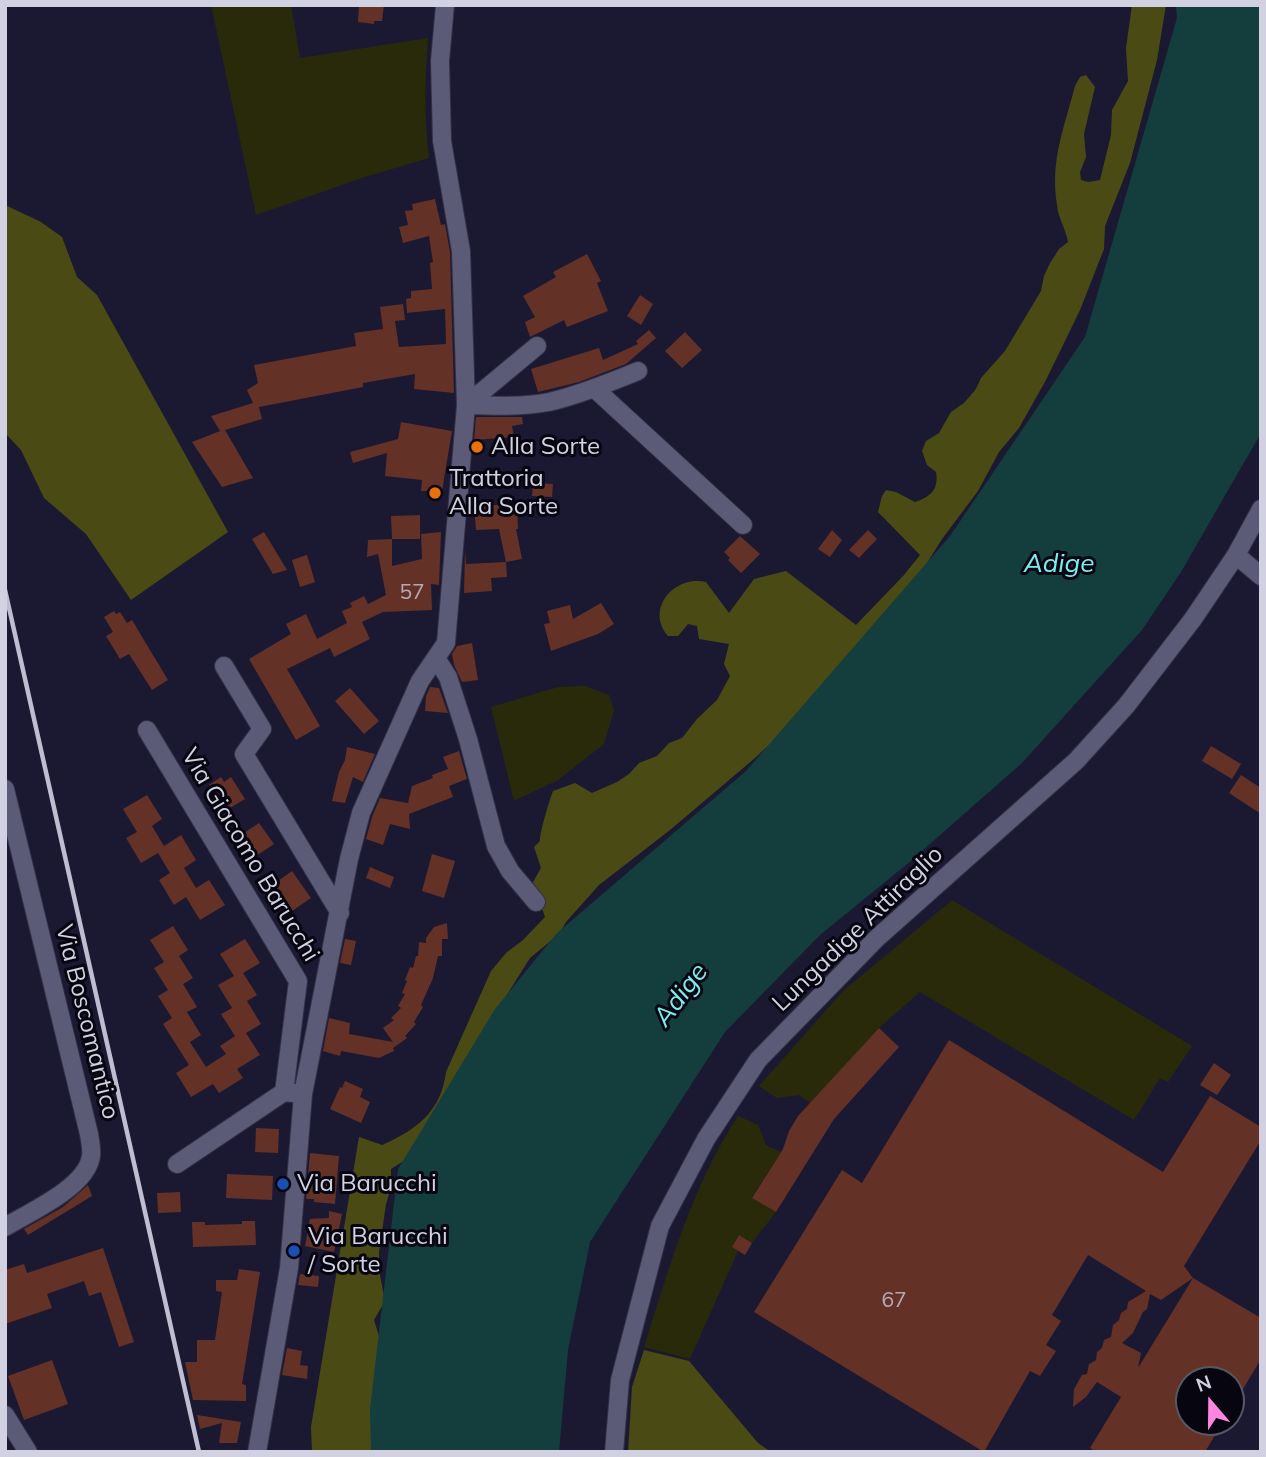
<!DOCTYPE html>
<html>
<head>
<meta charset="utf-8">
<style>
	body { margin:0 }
	#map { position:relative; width:1266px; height:1457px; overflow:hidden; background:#1b1932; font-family:Mulish,sans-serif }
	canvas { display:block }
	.frame { position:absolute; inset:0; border:7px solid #d1d1e2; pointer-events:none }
	.north { position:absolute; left:1175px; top:1366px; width:70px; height:70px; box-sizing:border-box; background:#070610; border:2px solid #585764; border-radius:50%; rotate:340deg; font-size:19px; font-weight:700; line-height:28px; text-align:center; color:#d1d1e2 }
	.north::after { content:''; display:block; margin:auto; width:24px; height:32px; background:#fe85e0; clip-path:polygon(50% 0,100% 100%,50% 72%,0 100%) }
</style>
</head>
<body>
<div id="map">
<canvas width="1266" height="1457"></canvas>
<div class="frame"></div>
<div class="north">N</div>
</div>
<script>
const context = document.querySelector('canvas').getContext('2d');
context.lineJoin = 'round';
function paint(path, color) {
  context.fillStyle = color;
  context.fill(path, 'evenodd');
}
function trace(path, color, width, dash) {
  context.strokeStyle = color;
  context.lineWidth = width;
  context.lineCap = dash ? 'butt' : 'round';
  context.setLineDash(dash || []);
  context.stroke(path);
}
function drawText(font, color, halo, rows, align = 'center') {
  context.font = font + ' Mulish,sans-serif';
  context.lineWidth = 6;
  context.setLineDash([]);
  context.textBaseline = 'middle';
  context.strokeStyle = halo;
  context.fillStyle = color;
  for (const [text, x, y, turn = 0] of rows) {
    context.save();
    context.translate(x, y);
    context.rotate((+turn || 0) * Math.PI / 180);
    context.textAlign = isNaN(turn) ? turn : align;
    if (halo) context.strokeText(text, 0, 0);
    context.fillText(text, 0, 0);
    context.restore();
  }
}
const green = new Path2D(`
	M 211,5 L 291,5 L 300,58 L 428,38 C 425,79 424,118 429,158 L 362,178 L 256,215 Z
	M 585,686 L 609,695 L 614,710 L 604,744 L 558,780 L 514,801 L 491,707 L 558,687 Z
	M 952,900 L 1192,1046 L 1168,1082 L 1160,1078 L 1134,1120 L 920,992 L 879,1028 L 811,1103 L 799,1095 L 777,1098 L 759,1086 L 843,991 Z
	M 738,1116 L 758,1125 L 766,1145 L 781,1152 L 752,1197 L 776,1212 L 752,1243 L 739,1235 L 732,1247 L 738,1251 L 690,1359 L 644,1347 C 669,1268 692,1186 738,1116 Z`);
const forest = new Path2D(`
	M 1132,5 L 1166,5 L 1157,60 L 1130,163 L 1105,226 L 1104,249 L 1080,310 L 1046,380 L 1019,428 L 999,452 L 978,491 L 942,539 L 922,571 L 785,730 L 755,758 L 670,830 L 599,885 L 566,922 L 559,934 L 530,958 L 474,1047 L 410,1157 L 391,1169 L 391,1187 L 386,1204 L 379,1252 L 379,1270 L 385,1301 L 374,1320 L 379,1336 L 377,1452 L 312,1452 L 311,1427 L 359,1137 L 382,1145 C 416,1130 441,1112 446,1072 L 491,971 L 506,953 L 523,940 L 545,917 L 533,882 L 541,868 L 534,847 L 540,841 C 539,835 550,798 553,791 L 575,783 L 592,793 L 617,782 L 629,774 L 639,763 L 657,756 L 669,743 L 682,738 L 697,719 L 717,700 L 730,676 L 724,664 L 729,644 L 699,639 L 697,626 L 688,624 L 678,636 L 668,636 C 645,609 674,575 706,582 L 729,613 L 754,579 L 786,571 L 856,625 L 904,575 L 920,555 L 878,512 L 882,496 L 886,490 L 896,492 L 915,502 C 931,497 939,489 936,472 L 927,465 L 922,451 L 926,441 L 939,433 L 951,412 L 964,403 L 976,389 L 981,378 L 1005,351 L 1041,291 L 1044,276 L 1050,263 L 1059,249 L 1068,242 C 1066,229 1058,218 1057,205 C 1050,160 1064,129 1075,86 L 1080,77 L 1086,75 L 1095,87 L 1084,134 L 1086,157 L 1080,172 L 1081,180 L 1088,182 L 1100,180 L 1111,135 L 1112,110 L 1128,81 L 1126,48 Z
	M 5,205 L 41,222 L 62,237 L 77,277 L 97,295 L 228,532 L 131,600 L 86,534 L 44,498 L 21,450 L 5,433 Z
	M 644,1350 L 689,1361 L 758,1443 L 771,1452 L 628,1452 L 632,1387 Z`);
const water = new Path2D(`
	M 1176,5 L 1261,5 L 1261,433 L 1181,572 L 1142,630 L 1022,763 L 906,865 L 820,935 L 725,1032 L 590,1242 L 568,1350 L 559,1452 L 371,1452 L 370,1409 L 398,1169 L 495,1009 L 557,933 L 746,771 L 950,536 L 1085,337 L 1177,18 Z`);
const building = new Path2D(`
	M 359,5 L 384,5 L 382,21 L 374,21 L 374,24 L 358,22 Z
	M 435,199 L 441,225 L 445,224 L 450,252 L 454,393 L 414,389 L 415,374 L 363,383 L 363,387 L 259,407 L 262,419 L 225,430 L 253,478 L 222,487 L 192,442 L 220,431 L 211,416 L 253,403 L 247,390 L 258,383 L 254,365 L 356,346 L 354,333 L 383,329 L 380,307 L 403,304 L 405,320 L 395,321 L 399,347 L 446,344 L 445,309 L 407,313 L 406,299 L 411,298 L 411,291 L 432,289 L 430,263 L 433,262 L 429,236 L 403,243 L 399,227 L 408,225 L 405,211 L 413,210 L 412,204 Z
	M 587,254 L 601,281 L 597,283 L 608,311 L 567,327 L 564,320 L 530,337 L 525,322 L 535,317 L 523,296 L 556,277 L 553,272 Z
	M 640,295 L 653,304 L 641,325 L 627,316 Z
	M 649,330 L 656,338 L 626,364 L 579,382 L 538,392 L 531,369 L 599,348 L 603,360 L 638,344 L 636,341 Z
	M 685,332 L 702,350 L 682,368 L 665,351 Z
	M 476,417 L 522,417 L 523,424 L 512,426 L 514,437 L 474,440 Z
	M 401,422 L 452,431 L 442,491 L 421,491 L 422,480 L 385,476 L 387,453 L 353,463 L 350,452 L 398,439 Z
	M 533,483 L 553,484 L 552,497 L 532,496 Z
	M 517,504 L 518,529 L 516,529 L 522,559 L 506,562 L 499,529 L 476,530 L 474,506 Z
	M 420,515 L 420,539 L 392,539 L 391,516 Z
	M 832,530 L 842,540 L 830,557 L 818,549 Z
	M 868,530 L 877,539 L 859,558 L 849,550 Z
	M 264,532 L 287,570 L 273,574 L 252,539 Z
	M 441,532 L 439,585 L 431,584 L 432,610 L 383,612 L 362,622 L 370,639 L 334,657 L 330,648 L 287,669 L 320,726 L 296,740 L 249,659 L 291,634 L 286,624 L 306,614 L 317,639 L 347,623 L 342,611 L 352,607 L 350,603 L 364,596 L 368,604 L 386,595 L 378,554 L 367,557 L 368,540 L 392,539 L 392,566 L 422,559 L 421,534 Z
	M 740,536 L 760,554 L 741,573 L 728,560 L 730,558 L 724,552 Z
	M 465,550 L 466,564 L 506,562 L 507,577 L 491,578 L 492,591 L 464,593 Z
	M 307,555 L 315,582 L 300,587 L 292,560 Z
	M 601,603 L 614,624 L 598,634 L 551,651 L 544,624 L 550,623 L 547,611 L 570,605 L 573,619 Z
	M 114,611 L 116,614 L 120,612 L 127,623 L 132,620 L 168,680 L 152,690 L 129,654 L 120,659 L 106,636 L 113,632 L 104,617 Z
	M 472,643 L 478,680 L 462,682 L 454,665 L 452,654 L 457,646 Z
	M 430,687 L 439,688 L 448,713 L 425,711 L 426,696 Z
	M 350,688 L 379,721 L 364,734 L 335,701 Z
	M 1211,746 L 1241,764 L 1232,779 L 1202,761 Z
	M 347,747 L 375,754 L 363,782 L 353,777 L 345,803 L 332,801 L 339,772 L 345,760 Z
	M 459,751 L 467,779 L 449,786 L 453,797 L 409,814 L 410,829 L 390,824 L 383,845 L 366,839 L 372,817 L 380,798 L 408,803 L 412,786 L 433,778 L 432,775 L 448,769 L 443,757 Z
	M 1241,775 L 1261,788 L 1261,814 L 1229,793 Z
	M 221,777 L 224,782 L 231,777 L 245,799 L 225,811 L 209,785 Z
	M 147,795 L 162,819 L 152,826 L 164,846 L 181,835 L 196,860 L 184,868 L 196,888 L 209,880 L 225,905 L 200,920 L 186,897 L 174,905 L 159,880 L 170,873 L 158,853 L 141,863 L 126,838 L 137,832 L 123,809 Z
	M 259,823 L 274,844 L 256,856 L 246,840 L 248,839 L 244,833 Z
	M 432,854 L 455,861 L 444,898 L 422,891 Z
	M 370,867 L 394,877 L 390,888 L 366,878 Z
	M 292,871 L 311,898 L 292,911 L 274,884 Z
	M 447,923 L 448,939 L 442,939 L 442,956 L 438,956 L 433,978 L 421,1005 L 423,1007 L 414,1022 L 416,1024 L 405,1036 L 407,1038 L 393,1048 L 394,1051 L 379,1058 L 341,1051 L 340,1056 L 323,1051 L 329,1018 L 350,1023 L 349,1034 L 393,1042 L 383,1028 L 394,1020 L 391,1018 L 401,1008 L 398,1006 L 405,994 L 402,993 L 407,981 L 405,980 L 410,967 L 413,968 L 416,956 L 418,956 L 419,942 L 426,943 L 426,938 L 434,927 Z
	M 173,926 L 188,950 L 179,956 L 193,978 L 183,984 L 197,1007 L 187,1012 L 201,1035 L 190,1042 L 206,1067 L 226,1054 L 220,1046 L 235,1036 L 221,1014 L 232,1008 L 218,985 L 234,976 L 220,954 L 245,939 L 260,963 L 243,973 L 257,995 L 247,1001 L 261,1024 L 246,1033 L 260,1055 L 237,1069 L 243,1078 L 219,1093 L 213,1084 L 191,1097 L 176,1073 L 189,1065 L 163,1024 L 172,1018 L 158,996 L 168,990 L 154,968 L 164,962 L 150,940 Z
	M 345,939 L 356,941 L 351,965 L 340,963 Z
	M 879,1028 L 899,1047 L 834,1119 L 776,1212 L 752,1198 L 783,1149 L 789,1131 L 798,1116 Z
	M 949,1040 L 1163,1172 L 1210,1096 L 1261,1127 L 1261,1140 L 1184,1266 L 1193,1278 L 1261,1318 L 1261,1359 L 1231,1409 L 1231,1380 L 1189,1380 L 1189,1422 L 1223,1422 L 1205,1452 L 1096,1452 L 1090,1448 L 1121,1397 L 1097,1382 L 1086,1397 L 1073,1407 L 1074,1389 L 1082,1375 L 1087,1374 L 1089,1364 L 1096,1360 L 1097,1352 L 1102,1348 L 1104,1340 L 1111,1337 L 1113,1325 L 1119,1320 L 1121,1313 L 1127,1309 L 1128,1302 L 1146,1291 L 1088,1255 L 1052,1315 L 1061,1321 L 1046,1345 L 1056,1351 L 1040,1376 L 1030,1371 L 984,1452 L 754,1312 L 842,1170 L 862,1183 ZM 1193,1278 L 1168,1319 L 1138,1368 L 1141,1353 L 1122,1343 L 1133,1333 L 1143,1312 L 1147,1309 L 1150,1294 L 1161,1300 Z
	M 1214,1063 L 1231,1075 L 1217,1095 L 1200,1085 Z
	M 345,1081 L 363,1089 L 360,1097 L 370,1102 L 361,1123 L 330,1109 L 340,1087 L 342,1088 Z
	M 256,1128 L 279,1129 L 278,1153 L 255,1152 Z
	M 310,1153 L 339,1156 L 335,1204 L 314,1202 L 314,1199 L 306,1199 Z
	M 227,1174 L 273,1176 L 272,1200 L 226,1198 Z
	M 88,1185 L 92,1196 L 28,1235 L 24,1229 L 63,1207 Z
	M 180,1192 L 181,1212 L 158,1213 L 157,1193 Z
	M 329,1211 L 342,1214 L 334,1252 L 305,1246 L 310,1219 L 329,1218 Z
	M 242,1221 L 255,1221 L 256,1245 L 193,1247 L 192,1222 L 205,1222 L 205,1225 L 242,1224 Z
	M 739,1235 L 752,1243 L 745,1255 L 732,1247 Z
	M 103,1248 L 134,1342 L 119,1347 L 101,1292 L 89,1296 L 84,1281 L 47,1294 L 52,1308 L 5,1324 L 5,1270 L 24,1264 L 27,1273 Z
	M 239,1269 L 260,1272 L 242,1384 L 246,1385 L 246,1401 L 193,1400 L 185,1362 L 197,1362 L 197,1340 L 215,1340 L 222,1292 L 216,1291 L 216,1280 L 237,1280 Z
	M 300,1274 L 319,1276 L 318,1287 L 298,1285 Z
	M 287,1348 L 302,1351 L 300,1365 L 308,1366 L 307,1379 L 282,1375 Z
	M 52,1360 L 68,1404 L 24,1420 L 8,1376 Z
	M 197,1415 L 241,1422 L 237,1443 L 219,1443 L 222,1423 L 200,1429 Z`);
const minor = new Path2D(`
	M 594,388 L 743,525
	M 466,405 C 493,406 522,407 549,402 C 579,395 609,383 638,371
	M 466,405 L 537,346
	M 1236,555 L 1261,576
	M 436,658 L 448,677 L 468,739 L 496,846 L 510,871 L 536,902
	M 224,666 L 262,729 L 244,754 L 340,913
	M 147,730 L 298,981 L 284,1092 L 303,1094
	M 5,789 L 89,1134 C 90,1141 92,1149 91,1156 C 87,1187 30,1212 5,1227
	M 177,1164 L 284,1092
	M 5,1415 L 28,1452
	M 257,1452 L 289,1268 L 303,1094 L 349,859 L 361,813 L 420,681 L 446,643 L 466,405 L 461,251 L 442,141 L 440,61 L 445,5
	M 614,1452 L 620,1380 L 660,1226 L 706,1139 L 758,1060 L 877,938 L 1076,761 L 1126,706 L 1193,619 L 1236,555 L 1261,509`);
const rail = new Path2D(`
	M 5,590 L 199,1452`);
const markers = [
	[477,447,7,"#e8710a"],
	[435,493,7,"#e8710a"],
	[283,1184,7,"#1a4fb4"],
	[294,1251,7,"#1a4fb4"]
];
const numberNames = [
	["57",412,593],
	["67",894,1301]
];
const poiNames = [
	["Alla Sorte",491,447],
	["Trattoria",449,479],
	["Alla Sorte",449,507],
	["Via Barucchi",297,1184],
	["Via Barucchi",308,1237],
	["/ Sorte",308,1265]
];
const streetNames = [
	["Via Giacomo Barucchi",250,855,59],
	["Lungadige Attiraglio",858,929,-44],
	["Via Boscomantico",87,1022,76]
];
const waterNames = [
	["Adige",1059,564],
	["Adige",681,995,-53]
];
paint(green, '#292a0a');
paint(forest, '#4a4b14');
paint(water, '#143d3d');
paint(building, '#633126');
trace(minor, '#333145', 20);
trace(minor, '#5b5a77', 18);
trace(rail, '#bebed0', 4.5);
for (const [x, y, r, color] of markers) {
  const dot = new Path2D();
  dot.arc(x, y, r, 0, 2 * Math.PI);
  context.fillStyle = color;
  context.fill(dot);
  trace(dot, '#070610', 2.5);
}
drawText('21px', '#b6a9b3', null, numberNames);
drawText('24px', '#d1d1e2', '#070610', poiNames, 'left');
drawText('24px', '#d1d1e2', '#070610', streetNames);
drawText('italic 26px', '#7beff0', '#070610', waterNames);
</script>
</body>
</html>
